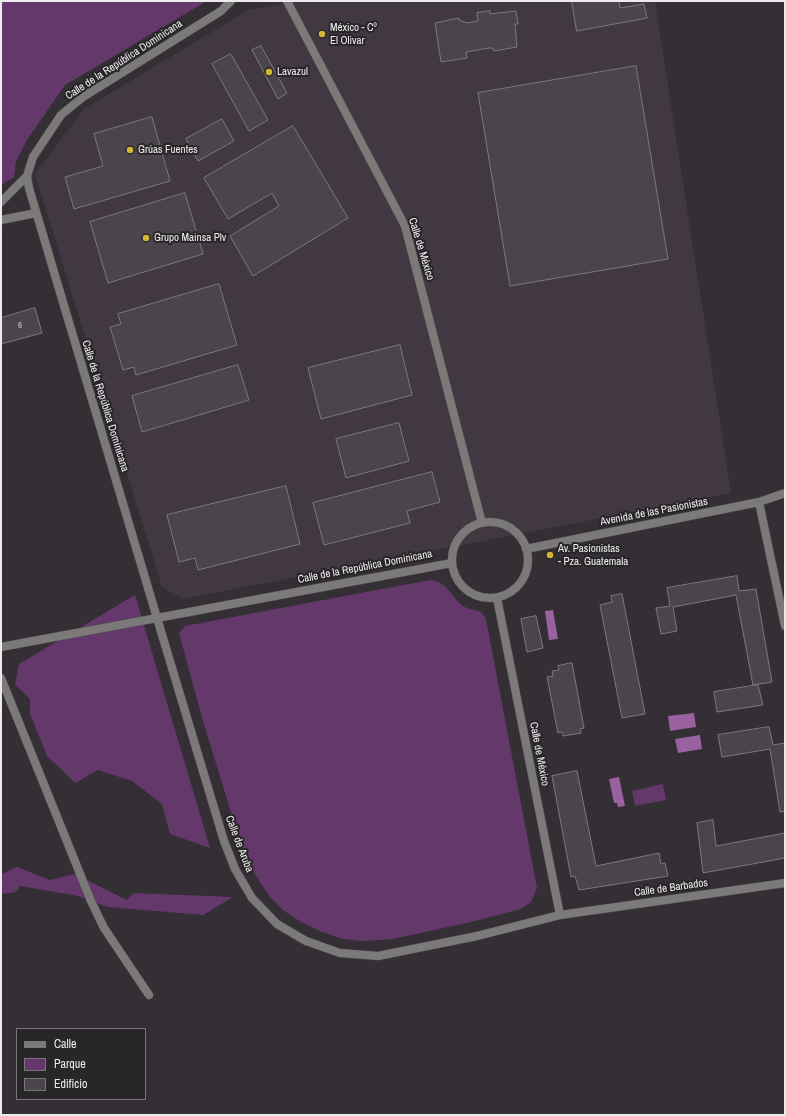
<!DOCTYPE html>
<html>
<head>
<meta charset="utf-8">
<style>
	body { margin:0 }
	#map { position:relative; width:786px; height:1116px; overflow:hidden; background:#332f34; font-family:"Archivo Narrow",sans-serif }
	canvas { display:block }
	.frame { position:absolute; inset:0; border:2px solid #eeebee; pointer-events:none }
	.legend { position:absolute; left:16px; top:1028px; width:130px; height:72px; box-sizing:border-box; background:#29262a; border:1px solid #787578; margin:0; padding:5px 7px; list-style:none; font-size:12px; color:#eeebee }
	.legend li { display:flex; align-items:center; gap:8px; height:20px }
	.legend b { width:20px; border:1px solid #787578 }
</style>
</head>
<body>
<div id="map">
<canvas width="786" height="1116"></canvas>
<div class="frame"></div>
<ul class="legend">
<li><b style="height:5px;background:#7b7a78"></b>Calle</li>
<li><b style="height:11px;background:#65386c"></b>Parque</li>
<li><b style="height:11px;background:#4a454a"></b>Edificio</li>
</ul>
</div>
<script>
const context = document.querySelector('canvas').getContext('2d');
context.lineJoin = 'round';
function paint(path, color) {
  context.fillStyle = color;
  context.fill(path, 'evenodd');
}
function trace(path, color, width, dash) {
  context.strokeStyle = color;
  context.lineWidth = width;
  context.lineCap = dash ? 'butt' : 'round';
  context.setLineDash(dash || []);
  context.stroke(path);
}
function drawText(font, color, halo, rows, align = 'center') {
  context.font = font + ' "Archivo Narrow",sans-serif';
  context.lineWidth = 4;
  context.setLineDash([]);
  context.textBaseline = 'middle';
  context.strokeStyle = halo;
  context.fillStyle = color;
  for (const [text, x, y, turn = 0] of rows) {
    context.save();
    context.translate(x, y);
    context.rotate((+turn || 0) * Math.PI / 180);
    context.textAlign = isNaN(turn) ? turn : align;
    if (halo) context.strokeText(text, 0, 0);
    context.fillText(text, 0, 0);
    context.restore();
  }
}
const built = new Path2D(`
	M 302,1 L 655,1 L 731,493 L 183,599 L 162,587 L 35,174 L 84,109 L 248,10 Z`);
const green = new Path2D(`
	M 1,1 L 207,1 L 65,85 L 27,140 L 16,161 L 14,177 L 1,185 Z
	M 430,580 C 451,582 451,601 467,608 C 471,610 476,610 480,611 L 486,619 L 537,888 L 531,902 L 521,909 L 471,922 L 393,939 L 362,941 L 343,939 L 322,932 L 301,922 L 283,910 L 269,896 L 245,858 L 203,721 L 179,633 L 185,626 Z
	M 135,595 L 210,848 L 170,834 L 162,804 L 132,781 L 98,770 L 75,783 L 47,756 L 30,714 L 30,699 L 15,684 L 19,664 Z
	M 663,784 L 666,800 L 635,806 L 632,791 Z
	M 17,867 L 50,880 L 75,874 L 127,900 L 133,893 L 233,897 L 203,915 L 108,907 L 78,896 L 20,886 L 16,892 L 1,894 L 1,874 Z`);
const water = new Path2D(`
	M 553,610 L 558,639 L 549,640 L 545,611 Z
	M 694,713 L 696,727 L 670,731 L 668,716 Z
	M 700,735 L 702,749 L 678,753 L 675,739 Z
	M 619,777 L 625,806 L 618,807 L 617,803 L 614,803 L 609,779 Z`);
const building = new Path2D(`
	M 572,1 L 619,1 L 620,8 L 644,4 L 647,18 L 577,31 Z
	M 490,11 L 490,14 L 516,11 L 518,24 L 515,24 L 517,47 L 494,51 L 493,48 L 489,48 L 466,52 L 467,58 L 441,62 L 435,23 L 459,18 L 459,20 L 467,23 L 478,21 L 477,13 Z
	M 261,46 L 287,93 L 278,99 L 252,50 Z
	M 231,54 L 268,120 L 249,131 L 212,64 Z
	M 636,66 L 668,259 L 510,286 L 478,93 Z
	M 152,117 L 170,181 L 74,209 L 65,177 L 103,166 L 94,134 Z
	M 222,119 L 234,141 L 198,161 L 186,139 Z
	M 293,126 L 348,218 L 253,276 L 230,236 L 279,206 L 272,193 L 228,219 L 204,178 Z
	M 185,193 L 203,254 L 108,283 L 90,222 Z
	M 219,284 L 237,345 L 136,375 L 134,367 L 123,370 L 110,327 L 121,324 L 118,314 Z
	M 35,308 L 42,333 L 1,344 L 1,318 Z
	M 400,345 L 412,395 L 321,419 L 308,368 Z
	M 238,365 L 249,400 L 142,432 L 132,396 Z
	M 399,423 L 409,461 L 346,478 L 336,439 Z
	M 432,472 L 440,502 L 407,511 L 410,523 L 324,545 L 313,503 Z
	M 286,486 L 300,544 L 198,570 L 195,558 L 179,562 L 167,515 Z
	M 737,576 L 739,591 L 756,589 L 772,682 L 753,685 L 736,595 L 673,607 L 677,631 L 661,634 L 656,608 L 670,606 L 667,588 Z
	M 622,594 L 645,714 L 622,718 L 600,605 L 612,602 L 611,596 Z
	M 536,616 L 543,648 L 527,652 L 521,619 Z
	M 572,663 L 584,728 L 580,729 L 581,733 L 563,736 L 562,732 L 558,733 L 547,677 L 553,676 L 552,671 L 559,670 L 558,666 Z
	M 758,685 L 763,705 L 717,712 L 714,692 Z
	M 769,727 L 773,745 L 785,743 L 785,811 L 780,812 L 770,749 L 722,757 L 718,735 Z
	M 577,771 L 596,866 L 659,853 L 661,864 L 665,863 L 668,876 L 579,890 L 575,876 L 571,877 L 552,776 Z
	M 713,820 L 716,846 L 785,833 L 785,858 L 703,873 L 697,823 Z`);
const minor = new Path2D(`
	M 231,1 L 221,11 L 83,97 L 61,115 L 33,157 L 27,176 L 29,188 L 157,618 L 452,563
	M 287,1 L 405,226 L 482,523
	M 1,202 L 27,176
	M 1,220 L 36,213
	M 759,502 L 785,626
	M452 560a38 38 0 1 1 76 0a38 38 0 1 1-76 0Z
	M 526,549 L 759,502 L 785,493
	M 497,598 L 560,915
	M 1,647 L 157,618 L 224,841 L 235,869 L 252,898 L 277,924 L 306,941 L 340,953 L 378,956 L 477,936 L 560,915 L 785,883
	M 1,678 L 91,901 L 104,928 L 149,995`);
const markers = [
	[322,34,4,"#d5b534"],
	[269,72,4,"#d5b534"],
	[130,150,4,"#d5b534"],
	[146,238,4,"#d5b534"],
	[550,555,4,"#d5b534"]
];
const numberNames = [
	["6",20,326]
];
const poiNames = [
	["México - Cº",330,28],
	["El Olivar",330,41],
	["Lavazul",277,72],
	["Grúas Fuentes",138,150],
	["Grupo Mainsa Plv",154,238],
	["Av. Pasionistas",558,549],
	["- Pza. Guatemala",558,562]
];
const streetNames = [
	["Calle de la República Dominicana",124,60,-33],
	["Calle de México",421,249,73],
	["Calle de la República Dominicana",105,406,73],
	["Avenida de las Pasionistas",654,512,-11],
	["Calle de la República Dominicana",365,567,-11],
	["Calle de México",539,754,79],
	["Calle de Aruba",239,844,69],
	["Calle de Barbados",671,888,-8]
];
paint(built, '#413842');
paint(green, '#65386c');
paint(water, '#9961a0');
paint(building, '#4a454a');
trace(building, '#7d787e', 1);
trace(minor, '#514d52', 9);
trace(minor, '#7b7a78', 8);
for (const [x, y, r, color] of markers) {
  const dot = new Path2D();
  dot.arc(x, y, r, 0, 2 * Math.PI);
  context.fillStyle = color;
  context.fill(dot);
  trace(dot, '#29262a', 1.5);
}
drawText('9px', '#c5c2c5', null, numberNames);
drawText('11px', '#eeebee', '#29262a', poiNames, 'left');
drawText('11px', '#eeebee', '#29262a', streetNames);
</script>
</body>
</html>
